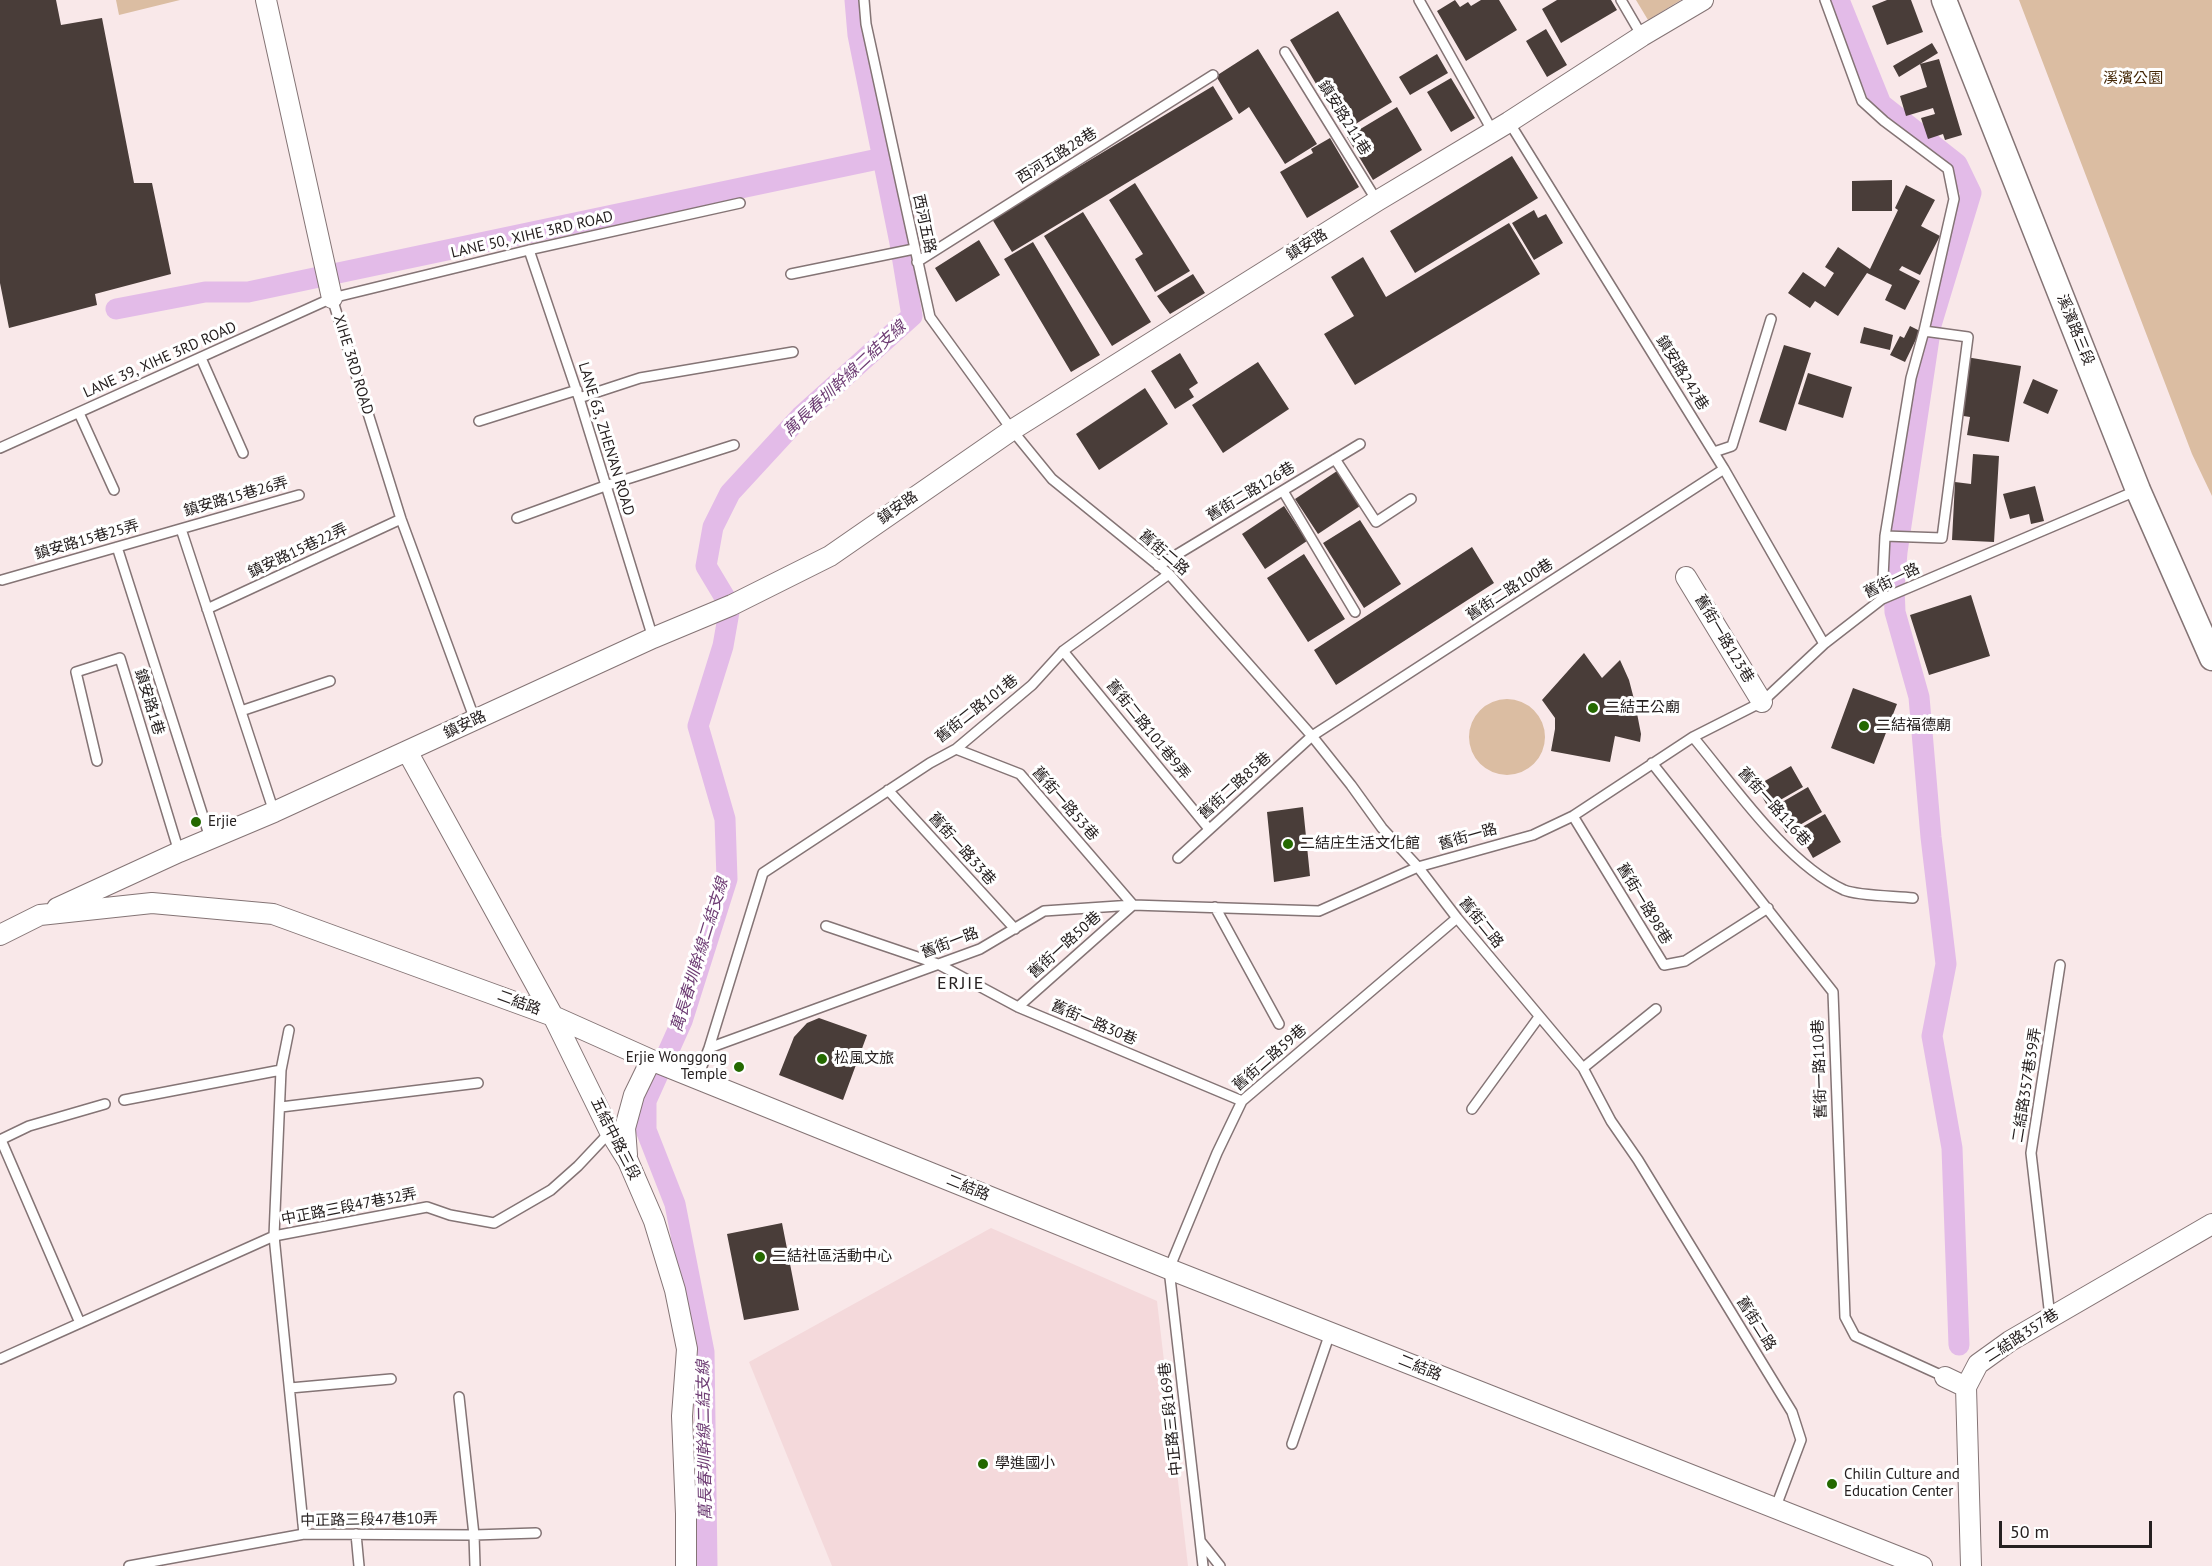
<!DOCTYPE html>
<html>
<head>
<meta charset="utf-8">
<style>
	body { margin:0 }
	#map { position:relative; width:2212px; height:1566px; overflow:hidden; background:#f9e8e9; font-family:"PT Sans",sans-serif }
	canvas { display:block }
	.scale { position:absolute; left:1999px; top:1521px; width:153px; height:27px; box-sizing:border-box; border:3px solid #262020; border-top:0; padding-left:8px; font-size:18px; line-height:21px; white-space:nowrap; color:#262020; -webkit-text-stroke:4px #fff; paint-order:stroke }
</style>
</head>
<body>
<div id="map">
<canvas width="2212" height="1566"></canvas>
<div class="scale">50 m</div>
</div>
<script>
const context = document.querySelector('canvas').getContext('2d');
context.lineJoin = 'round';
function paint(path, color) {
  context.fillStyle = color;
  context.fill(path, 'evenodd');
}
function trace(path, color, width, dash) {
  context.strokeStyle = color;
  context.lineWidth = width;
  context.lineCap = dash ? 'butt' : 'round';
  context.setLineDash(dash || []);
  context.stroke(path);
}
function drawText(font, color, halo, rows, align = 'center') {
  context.font = font + ' "PT Sans","Noto Sans TC",sans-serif';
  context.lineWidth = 6;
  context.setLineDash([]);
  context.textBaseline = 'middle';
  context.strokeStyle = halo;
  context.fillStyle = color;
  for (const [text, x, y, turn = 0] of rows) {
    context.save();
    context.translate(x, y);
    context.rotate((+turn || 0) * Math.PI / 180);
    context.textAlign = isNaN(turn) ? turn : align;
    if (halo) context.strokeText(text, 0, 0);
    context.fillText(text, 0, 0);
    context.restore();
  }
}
const built = new Path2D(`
	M 991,1228 L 1157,1301 L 1188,1566 L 832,1566 L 749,1362 Z`);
const green = new Path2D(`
	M 116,0 L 180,0 L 119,15 Z
	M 1636,0 L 1681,0 L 1648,20 Z
	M 2019,0 L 2212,0 L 2212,496 L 2192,454 Z
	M1469 737a38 38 0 1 1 76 0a38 38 0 1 1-76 0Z`);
const canal = new Path2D(`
	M 1839,0 L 1881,104 L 1957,164 L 1971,193 L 1931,325 L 1897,552 L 1894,587 L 1895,612 L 1919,697 L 1931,837 L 1946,964 L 1932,1036 L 1952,1148 L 1959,1345
	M 116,309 L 205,292 L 248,292 L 883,158
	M 707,1566 L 704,1352 L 675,1204 L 646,1130 L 646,1101 L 682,1021 L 727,879 L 725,819 L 698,726 L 723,646 L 730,606 L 706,566 L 713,527 L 730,493 L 801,416 L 912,316 L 900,243 L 858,35 L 855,0`);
const building = new Path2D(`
	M 0,0 L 56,0 L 61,25 L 102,18 L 134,183 L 152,183 L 171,274 L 95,294 L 97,305 L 9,328 L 0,283 Z
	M 1455,0 L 1460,7 L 1468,2 L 1471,6 L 1481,0 L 1499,0 L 1517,30 L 1466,61 L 1437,11 Z
	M 1557,0 L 1611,0 L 1617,10 L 1561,43 L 1542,9 Z
	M 1887,0 L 1911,0 L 1923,32 L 1887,45 L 1872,6 Z
	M 1338,11 L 1392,102 L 1344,131 L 1290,40 Z
	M 1546,29 L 1567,65 L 1547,77 L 1526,41 Z
	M 1932,43 L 1938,53 L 1899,77 L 1893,66 Z
	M 1258,49 L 1317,144 L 1285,164 L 1249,107 L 1239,114 L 1216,76 Z
	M 1437,54 L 1448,73 L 1410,95 L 1399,77 Z
	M 1939,59 L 1962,135 L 1945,140 L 1943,134 L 1928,139 L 1921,118 L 1935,114 L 1933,108 L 1906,116 L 1900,96 L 1927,87 L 1920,64 Z
	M 1451,78 L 1475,118 L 1451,132 L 1427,92 Z
	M 1213,86 L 1233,119 L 1012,252 L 992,219 Z
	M 1397,107 L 1422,150 L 1373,180 L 1347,137 Z
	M 1330,138 L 1359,187 L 1307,218 L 1280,172 L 1313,153 L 1311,149 Z
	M 1512,156 L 1538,198 L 1415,273 L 1390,231 Z
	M 1892,180 L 1892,211 L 1852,211 L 1852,181 Z
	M 1135,183 L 1190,271 L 1155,292 L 1135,259 L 1143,254 L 1109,200 Z
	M 1906,185 L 1935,200 L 1921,226 L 1940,236 L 1920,275 L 1902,266 L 1899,270 L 1920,281 L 1905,310 L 1885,300 L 1892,285 L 1867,273 L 1838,316 L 1815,301 L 1810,308 L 1788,293 L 1803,272 L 1825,287 L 1834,273 L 1825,267 L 1838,247 L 1870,269 L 1898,210 L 1895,208 Z
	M 1534,210 L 1538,218 L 1546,214 L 1563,243 L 1534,260 L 1512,223 Z
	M 1083,212 L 1151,322 L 1112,346 L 1044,236 Z
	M 1509,223 L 1540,274 L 1355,385 L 1324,334 L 1354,316 L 1331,277 L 1363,257 L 1386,297 Z
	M 979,240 L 1000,275 L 956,302 L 935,268 Z
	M 1033,242 L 1100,355 L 1071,372 L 1004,259 Z
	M 1193,274 L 1205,293 L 1170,314 L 1157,296 Z
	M 1910,326 L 1920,331 L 1905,362 L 1890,355 L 1900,336 L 1904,338 Z
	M 1864,327 L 1893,335 L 1890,350 L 1860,343 Z
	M 1784,345 L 1811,353 L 1786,431 L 1759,422 Z
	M 1180,353 L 1198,383 L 1189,389 L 1194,397 L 1175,409 L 1151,371 Z
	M 1966,357 L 2021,366 L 2009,442 L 1967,435 L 1970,417 L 1957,415 Z
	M 1258,362 L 1289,409 L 1223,453 L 1192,405 Z
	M 1808,373 L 1852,387 L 1843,418 L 1798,404 Z
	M 2033,379 L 2058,390 L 2048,414 L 2023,403 Z
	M 1145,388 L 1168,424 L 1099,470 L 1076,434 Z
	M 1973,454 L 1999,456 L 1994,542 L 1952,540 L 1955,482 L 1971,484 Z
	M 1337,471 L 1360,506 L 1318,534 L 1295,499 Z
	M 2035,486 L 2044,521 L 2031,524 L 2029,514 L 2010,519 L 2003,494 Z
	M 1284,506 L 1307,541 L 1265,569 L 1242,534 Z
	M 1360,520 L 1401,584 L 1364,608 L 1323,543 Z
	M 1472,547 L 1494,583 L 1336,685 L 1314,650 Z
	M 1304,554 L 1345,619 L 1308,642 L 1267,578 Z
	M 1971,595 L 1990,656 L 1929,675 L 1910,615 Z
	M 1584,653 L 1602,678 L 1620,660 L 1629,680 L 1635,703 L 1641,734 L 1640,742 L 1615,736 L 1610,762 L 1551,751 L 1555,729 L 1555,718 L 1542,700 Z
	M 1853,688 L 1897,704 L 1874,764 L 1831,748 Z
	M 1791,766 L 1803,787 L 1768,807 L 1756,786 Z
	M 1808,787 L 1822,812 L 1786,833 L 1772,808 Z
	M 1303,807 L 1310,876 L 1274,882 L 1267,812 Z
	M 1825,814 L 1841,842 L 1813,858 L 1797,830 Z
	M 819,1018 L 867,1035 L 843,1100 L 779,1075 L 794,1037 L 807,1023 Z
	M 782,1223 L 799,1310 L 744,1320 L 727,1234 Z`);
const service = new Path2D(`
	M 864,0 L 866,24 L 930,317 L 1012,430 L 1052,479 L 1169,574 L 1312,736 L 1351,785 L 1382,828 L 1418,867 L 1457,918 L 1583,1068 L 1611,1121 L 1638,1160 L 1792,1412 L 1801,1440 L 1775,1509
	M 1419,0 L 1493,132
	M 1621,0 L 1642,36
	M 1825,0 L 1862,101 L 1884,121 L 1948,169 L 1954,199 L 1924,331 L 1911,378 L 1885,536 L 1882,599
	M 1285,52 L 1377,201
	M 1509,122 L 1724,469 L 1824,644
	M 529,250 L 579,398 L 653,638
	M 917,262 L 1213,75
	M 791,274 L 914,249
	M 332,298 L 401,519 L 475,720
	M 201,358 L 243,453
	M 579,398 L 640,378 L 793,352
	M 79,413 L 114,490
	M 479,421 L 577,390
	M 0,448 L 332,298 L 529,250 L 740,203
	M 1714,452 L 1732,446 L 1771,319
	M 1335,459 L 1376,522 L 1411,499
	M 1283,491 L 1355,612
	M 517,518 L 605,486 L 734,445
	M 181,529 L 274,812
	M 1885,536 L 1942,538 L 1968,337 L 1924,331
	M 117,547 L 210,838
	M 1158,566 L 1360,444
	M 2,580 L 299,495
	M 207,609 L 401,519
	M 1063,651 L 1209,829
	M 241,711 L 330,681
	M 1693,737 C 1734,786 1786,863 1844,890 C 1858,896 1896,896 1913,898
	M 956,749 L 1020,774 L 1133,905 L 1018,1007
	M 97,761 L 76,672 L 120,658 L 179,852
	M 1652,763 L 1833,992 L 1845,1317 L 1855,1336 L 1945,1377
	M 888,790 L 1015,929
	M 1573,816 L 1664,965 L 1685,961 L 1768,908
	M 1178,858 L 1312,736 L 1724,469
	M 1215,907 L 1279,1024
	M 826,926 L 938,964 L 1018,1007 L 1242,1101
	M 289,1030 L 281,1070 L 274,1236 L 304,1534
	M 709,1048 L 763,873 L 930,763 L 956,749 L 1032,685 L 1063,651 L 1169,574
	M 1583,1068 L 1656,1009
	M 697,1079 L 709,1048 L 980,949 L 1044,911 L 1133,905 L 1319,911 L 1418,867 L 1533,835 L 1573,816 L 1693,737 L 1762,702 L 1824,644 L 1882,599 L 2138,490
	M 124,1100 L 281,1070
	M 281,1107 L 478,1083
	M 1472,1109 L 1539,1017
	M 0,1140 L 29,1126 L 105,1104
	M 1,1140 L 80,1323
	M 2050,1317 L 2031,1153 L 2060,965
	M 0,1359 L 274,1236 L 427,1207 L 450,1215 L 494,1223 L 551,1190 L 578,1166 L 610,1132
	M 290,1388 L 391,1379
	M 1292,1444 L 1330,1333
	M 356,1534 L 359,1566
	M 1201,1542 L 1220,1566
	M 129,1566 L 304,1534 L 474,1535 L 459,1397
	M 475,1566 L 474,1535 L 536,1533
	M 1203,1566 L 1169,1269 L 1217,1153 L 1242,1101 L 1457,918`);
const minor = new Path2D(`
	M 266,0 L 332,298
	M 1686,577 L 1762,702
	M 407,751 L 553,1016 L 610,1132 L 628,1161 L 654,1221 L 675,1290 L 687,1349 L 682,1416 L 686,1514 L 686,1566
	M 57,908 L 179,852 L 274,812 L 653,638 L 732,605 L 830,556 L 1012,430 L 1377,201 L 1509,122 L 1642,36 L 1703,0
	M 0,935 L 40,915 L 152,903 L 273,914 L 553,1016 L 658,1063 L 1169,1269 L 1922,1566
	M 627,1155 L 625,1128 L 634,1095 L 651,1060
	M 1945,1377 L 1966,1387
	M 1971,1566 L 1966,1387 L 1978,1364 L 2010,1341 L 2212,1224`);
const tertiary = new Path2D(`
	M 1944,0 L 2138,490 L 2212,658`);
const markers = [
	[1593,708,6,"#246900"],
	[1864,726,6,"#246900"],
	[196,822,6,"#246900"],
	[1288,844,6,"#246900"],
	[822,1059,6,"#246900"],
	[739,1067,6,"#246900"],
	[760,1257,6,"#246900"],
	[983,1464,6,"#246900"],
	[1832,1484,6,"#246900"]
];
const parkNames = [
	["溪濱公園",2133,79]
];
const streetNames = [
	["鎮安路211巷",1344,118,58],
	["西河五路28巷",1057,156,-32],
	["西河五路",924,224,78],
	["LANE 50, XIHE 3RD ROAD",532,235,-13],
	["鎮安路",1307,245,-32],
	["溪濱路三段",2075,330,68],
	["LANE 39, XIHE 3RD ROAD",160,360,-24],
	["XIHE 3RD ROAD",353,365,73],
	["鎮安路242巷",1682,373,58],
	["LANE 63, ZHEN’AN ROAD",606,439,73],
	["舊街二路126巷",1251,492,-31],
	["鎮安路15巷26弄",236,497,-16],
	["鎮安路",898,508,-35],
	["鎮安路15巷25弄",87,540,-16],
	["鎮安路15巷22弄",298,551,-25],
	["舊街二路",1164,553,41],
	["舊街一路",1892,581,-26],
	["舊街二路100巷",1510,590,-33],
	["舊街一路123巷",1724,639,59],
	["鎮安路1巷",149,702,73],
	["舊街二路101巷",977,709,-38],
	["鎮安路",465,725,-25],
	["舊街二路101巷9弄",1148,730,51],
	["舊街二路85巷",1235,786,-42],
	["舊街一路53巷",1065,804,49],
	["舊街一路116巷",1774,807,48],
	["舊街一路",1468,837,-16],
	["舊街一路33巷",962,849,48],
	["舊街一路98巷",1644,904,59],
	["舊街二路",1481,923,51],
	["舊街一路",950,943,-21],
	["舊街一路50巷",1065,945,-42],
	["二結路",519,1003,20],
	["舊街一路30巷",1094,1023,23],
	["舊街二路59巷",1270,1058,-41],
	["舊街一路110巷",1820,1069,-92],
	["二結路357巷39弄",2027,1085,-81],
	["五結中路三段",615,1139,63],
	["二結路",968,1188,22],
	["中正路三段47巷32弄",349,1207,-11],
	["舊街二路",1756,1324,58],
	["二結路357巷",2022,1336,-33],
	["二結路",1420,1368,22],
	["中正路三段169巷",1171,1419,-96],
	["中正路三段47巷10弄",369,1520,-1]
];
const poiNames = [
	["二結王公廟",1605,708],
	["二結福德廟",1876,726],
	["Erjie",208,822],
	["二結庄生活文化館",1300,844],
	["Erjie Wonggong",727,1058,"right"],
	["Temple",727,1075,"right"],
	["松風文旅",834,1059],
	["二結社區活動中心",772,1257],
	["學進國小",995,1464],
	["Chilin Culture and",1844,1475],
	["Education Center",1844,1492]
];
const waterNames = [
	["萬長春圳幹線二結支線",845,379,-43],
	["萬長春圳幹線二結支線",700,955,-73],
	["萬長春圳幹線二結支線",705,1440,-91]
];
const quarterNames = [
	["ERJIE",961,984]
];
paint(built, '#f4d9db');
paint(green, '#dbbda2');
trace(canal, '#e3bbe8', 21);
paint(building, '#493d39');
trace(service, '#847475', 12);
trace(minor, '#847475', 22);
trace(tertiary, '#847475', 27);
trace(service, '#fff', 9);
trace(minor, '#fff', 20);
trace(tertiary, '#fff', 24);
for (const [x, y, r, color] of markers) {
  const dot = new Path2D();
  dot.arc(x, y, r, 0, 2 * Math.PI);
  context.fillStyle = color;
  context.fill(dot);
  trace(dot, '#fff', 2);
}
drawText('15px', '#432605', '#fff', parkNames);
drawText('15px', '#262020', '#fff', streetNames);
drawText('15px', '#262020', '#fff', poiNames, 'left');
drawText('italic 16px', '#6e3d74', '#fff', waterNames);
context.letterSpacing = '1.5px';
drawText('18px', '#262020', '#fff', quarterNames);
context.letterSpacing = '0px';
</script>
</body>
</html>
